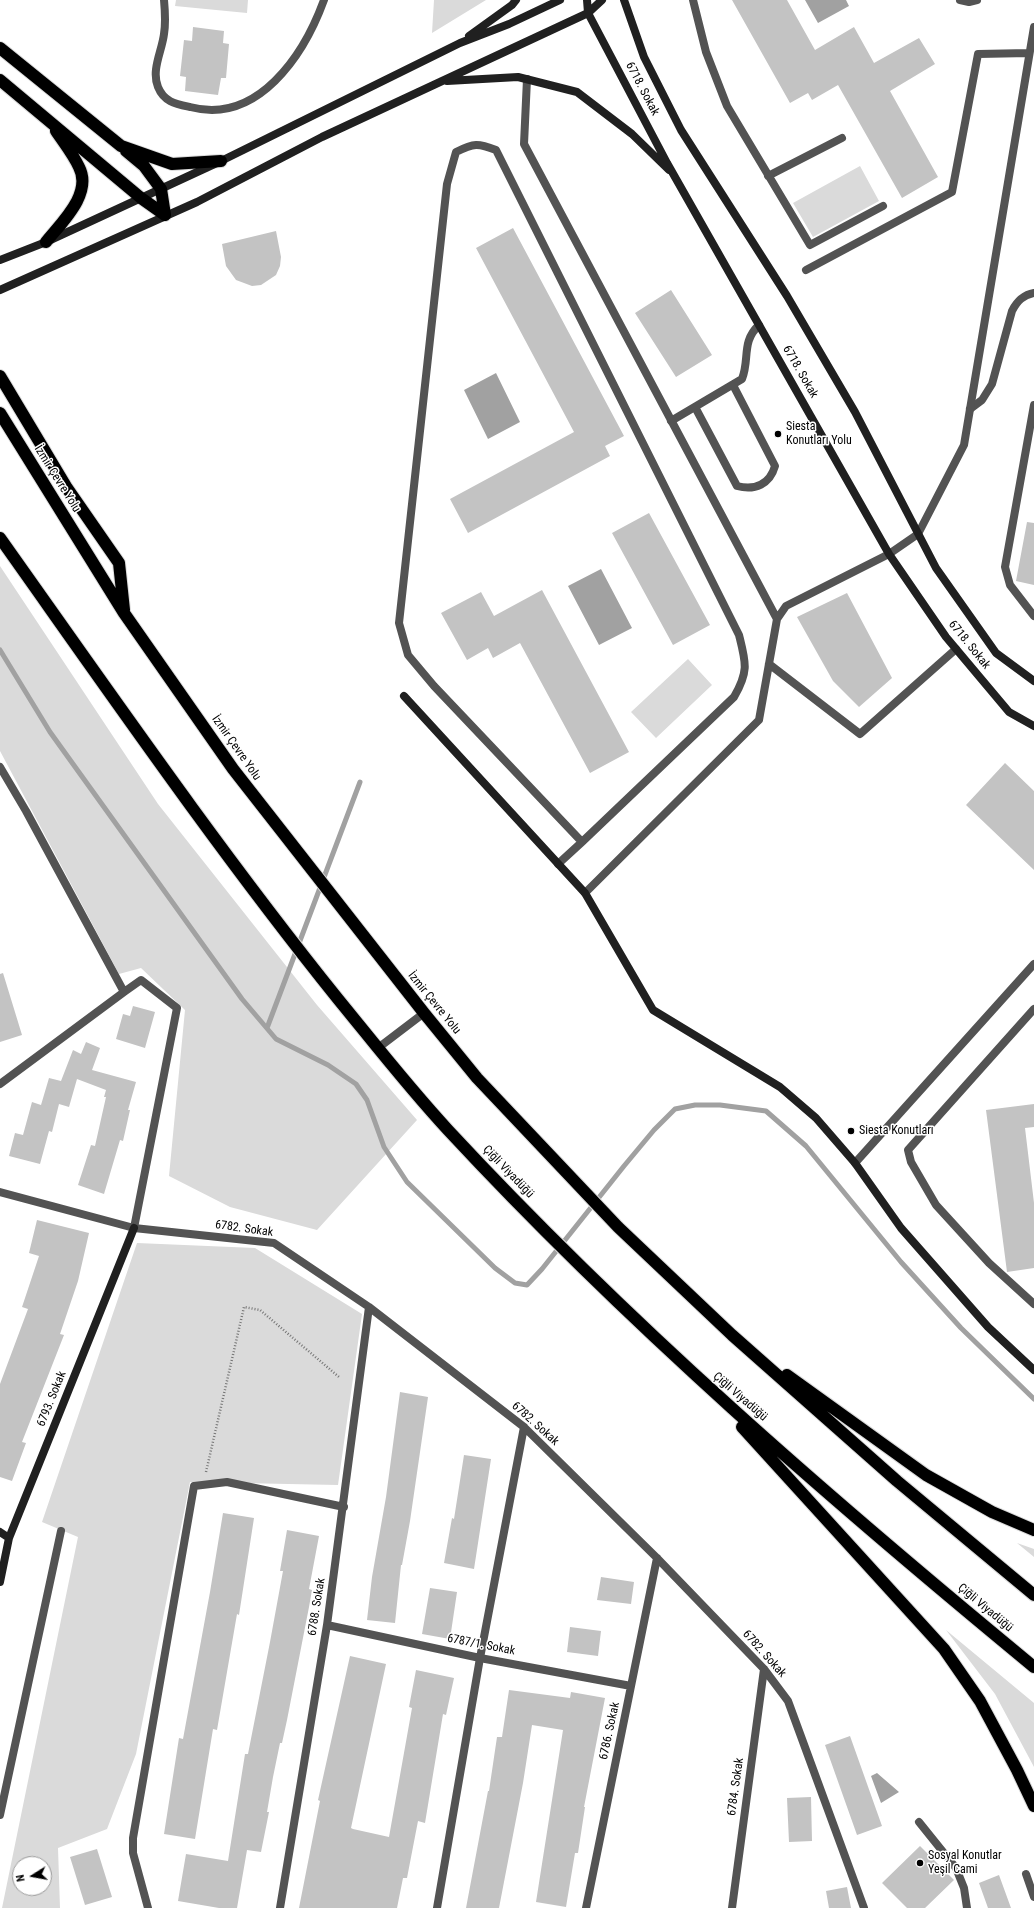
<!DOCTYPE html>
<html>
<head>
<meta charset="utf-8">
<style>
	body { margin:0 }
	#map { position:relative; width:1034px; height:1908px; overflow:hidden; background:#fff; font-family:"Roboto Condensed",sans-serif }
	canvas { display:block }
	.north { position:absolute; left:12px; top:1856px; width:40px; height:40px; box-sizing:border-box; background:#fff; border:1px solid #999; border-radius:50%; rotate:259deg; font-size:11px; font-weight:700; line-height:16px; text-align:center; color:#000 }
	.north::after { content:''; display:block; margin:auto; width:14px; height:18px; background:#000; clip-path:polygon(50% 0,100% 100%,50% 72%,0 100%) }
</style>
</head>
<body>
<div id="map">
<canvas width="1034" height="1908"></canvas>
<div class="north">N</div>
</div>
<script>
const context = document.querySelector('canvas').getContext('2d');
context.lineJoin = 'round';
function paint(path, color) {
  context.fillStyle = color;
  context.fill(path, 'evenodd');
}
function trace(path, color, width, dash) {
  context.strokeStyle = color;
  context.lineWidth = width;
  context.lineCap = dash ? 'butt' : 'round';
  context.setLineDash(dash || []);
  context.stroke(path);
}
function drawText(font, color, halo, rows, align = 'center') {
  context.font = font + ' "Roboto Condensed",sans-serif';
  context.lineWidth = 3;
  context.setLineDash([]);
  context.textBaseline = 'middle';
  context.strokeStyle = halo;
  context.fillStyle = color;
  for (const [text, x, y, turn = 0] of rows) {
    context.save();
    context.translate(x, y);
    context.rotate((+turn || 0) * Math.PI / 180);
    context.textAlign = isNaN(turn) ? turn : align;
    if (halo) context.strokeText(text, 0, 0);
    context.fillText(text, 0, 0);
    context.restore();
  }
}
const green = new Path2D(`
	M 176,0 L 248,0 L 247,13 L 175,6 Z
	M 434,0 L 486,0 L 432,33 Z
	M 860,166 L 879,201 L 813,237 L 793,203 Z
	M 0,566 L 158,804 L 317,1005 L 417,1120 L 317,1230 L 230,1207 L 169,1176 L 185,1010 L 141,968 L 119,974 L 0,751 Z
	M 688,659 L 712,685 L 656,738 L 631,712 Z
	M 137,1243 L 255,1248 L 362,1314 L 338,1485 L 190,1482 L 136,1754 L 107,1829 L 58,1848 L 60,1908 L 2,1908 L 78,1537 L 42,1522 ZM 20,1864 L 44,1864 L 44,1888 L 20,1888 Z
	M 1017,1543 L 1034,1549 L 1034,1557 Z
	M 946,1630 L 1034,1703 L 1034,1767 L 995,1694 Z`);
const water = new Path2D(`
	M 805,0 L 846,0 L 849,6 L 818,23 Z
	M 496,373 L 520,422 L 488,439 L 464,390 Z
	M 601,569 L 632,628 L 599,645 L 568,586 Z
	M 877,1773 L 899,1792 L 881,1803 L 871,1776 Z`);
const stream = new Path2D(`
	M 0,650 L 50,732 L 242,999 L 276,1039 L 328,1065 L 356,1084 L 367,1100 L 384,1147 L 407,1182 L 495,1268 L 515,1283 L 527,1285 L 542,1269 L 624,1166 L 654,1130 L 675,1109 L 695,1105 L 720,1105 L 766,1111 L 806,1146 L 901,1262 L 961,1328 L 1034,1399
	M 267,1028 L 360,782`);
const building = new Path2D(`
	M 732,0 L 787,0 L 815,50 L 854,27 L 874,63 L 919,38 L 935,64 L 890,91 L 938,177 L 902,198 L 838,85 L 812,100 L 808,93 L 790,103 Z
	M 193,27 L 224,31 L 223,43 L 229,44 L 226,78 L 221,78 L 218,95 L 185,91 L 186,77 L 180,76 L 184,40 L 192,41 Z
	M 513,228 L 624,436 L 605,446 L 610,456 L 468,533 L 450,499 L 574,432 L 476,248 Z
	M 276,231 L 281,257 L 280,266 L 276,275 L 261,285 L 252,286 L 236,280 L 226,266 L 222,244 Z
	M 671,290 L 712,355 L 676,377 L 635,313 Z
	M 649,513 L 710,625 L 673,645 L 612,533 Z
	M 1027,522 L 1034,523 L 1034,585 L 1016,581 Z
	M 542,590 L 629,752 L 590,773 L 520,643 L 493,658 L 488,648 L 467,660 L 441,613 L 481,592 L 494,616 Z
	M 847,593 L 892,678 L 859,707 L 833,681 L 797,617 Z
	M 1005,763 L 1034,791 L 1034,870 L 966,805 Z
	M 3,973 L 22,1035 L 0,1042 L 0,974 Z
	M 133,1006 L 155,1012 L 145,1048 L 116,1039 L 123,1014 L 130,1016 Z
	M 86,1042 L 100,1048 L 92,1070 L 136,1082 L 128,1110 L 130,1110 L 123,1141 L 120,1140 L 104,1194 L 78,1185 L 91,1145 L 95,1146 L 106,1097 L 104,1097 L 106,1090 L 77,1079 L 69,1107 L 59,1104 L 52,1132 L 49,1131 L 40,1164 L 9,1156 L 15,1133 L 23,1135 L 32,1102 L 41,1105 L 49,1078 L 61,1081 L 73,1050 L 81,1054 Z
	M 1034,1104 L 1034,1127 L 1025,1128 L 1034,1203 L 1034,1268 L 1007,1272 L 986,1110 Z
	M 37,1220 L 89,1233 L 78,1281 L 60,1334 L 64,1335 L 22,1442 L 26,1443 L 12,1481 L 0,1477 L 0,1384 L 28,1309 L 22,1307 L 39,1256 L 29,1253 Z
	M 400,1392 L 428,1397 L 410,1521 L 402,1565 L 401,1565 L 395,1623 L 367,1620 L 372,1577 L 386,1497 Z
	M 464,1455 L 491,1459 L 474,1569 L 444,1563 L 452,1518 L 454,1519 Z
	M 223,1513 L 254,1518 L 239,1615 L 237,1614 L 217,1730 L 213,1729 L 195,1839 L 164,1834 L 179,1738 L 183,1739 L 210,1592 Z
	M 287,1530 L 319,1536 L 309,1589 L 312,1590 L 309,1607 L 287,1720 L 282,1743 L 280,1743 L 273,1777 L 267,1812 L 269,1812 L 261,1852 L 247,1850 L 237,1908 L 219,1908 L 178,1901 L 186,1854 L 228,1861 L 245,1754 L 248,1754 L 270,1642 L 283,1571 L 280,1571 Z
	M 601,1577 L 634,1582 L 631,1604 L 597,1600 Z
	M 430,1588 L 457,1592 L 450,1639 L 422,1634 Z
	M 570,1627 L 601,1631 L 598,1656 L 567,1652 Z
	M 350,1656 L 386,1664 L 351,1828 L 353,1829 L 389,1837 L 412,1708 L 409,1707 L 416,1670 L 454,1678 L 446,1715 L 443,1714 L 425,1823 L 418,1821 L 407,1878 L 403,1878 L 397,1908 L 299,1908 L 320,1801 L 318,1800 Z
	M 509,1690 L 570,1698 L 571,1692 L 605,1698 L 584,1807 L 585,1807 L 578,1853 L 575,1853 L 566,1907 L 536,1902 L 563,1730 L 532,1725 L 523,1783 L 499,1908 L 466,1908 L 488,1791 L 489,1791 L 497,1737 L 502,1737 Z
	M 850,1736 L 882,1826 L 857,1835 L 825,1745 Z
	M 811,1797 L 812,1841 L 789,1842 L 787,1798 Z
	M 920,1846 L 954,1880 L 925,1908 L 907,1908 L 882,1883 Z
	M 97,1849 L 112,1897 L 85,1905 L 70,1857 Z
	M 999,1875 L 1011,1908 L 988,1908 L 979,1883 Z
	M 847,1887 L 851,1908 L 829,1908 L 826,1891 Z`);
const path = new Path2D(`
	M 206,1472 L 244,1307 L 260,1310 L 339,1377`);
const lane = new Path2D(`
	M 164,0 C 165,11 166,22 164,34 C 162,51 151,70 158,87 C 164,102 176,104 190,107 C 258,125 304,55 324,0
	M 693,0 L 706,52 L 727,106 L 810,245 L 883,206
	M 960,0 L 969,2 L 977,0
	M 768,176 L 842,138
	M 1034,405 L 1005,567 L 1010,585 L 1034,616
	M 695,407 L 737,486 C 755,491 770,484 775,466 L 733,385
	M 970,409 L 982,400 L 992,384 L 1012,311 C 1017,301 1023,295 1034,293
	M 671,421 L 742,379 C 750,359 741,342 759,325
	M 378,1048 L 424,1013
	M 0,1815 L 61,1531
	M 919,1822 L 956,1868 L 964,1888 L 967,1908`);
const street = new Path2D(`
	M 527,79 L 524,144 L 777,619 L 759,720 L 585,893
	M 806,270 L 952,192 L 978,54 L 1029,53
	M 777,619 L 786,606 L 889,554 L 918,534 L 964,445 L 1034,27
	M 769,664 L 860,734 L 956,649
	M 0,767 L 26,811 L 124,992 L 0,1084
	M 558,864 L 582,842 L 734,697 C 749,671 746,663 739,635 L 496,150 C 478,143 474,143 456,152 L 447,184 L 399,623 L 408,655 L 434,686 L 582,842
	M 124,992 L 141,980 L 177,1008 L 134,1228
	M 1034,1009 L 908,1150 L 911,1162 L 936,1205 L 989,1263 L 1034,1304
	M 855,1163 L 1034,964
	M 0,1192 L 134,1228 L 274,1243 L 369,1307 L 524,1427 L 657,1558 L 764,1669 L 788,1701 L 864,1908
	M 327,1625 L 480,1658 L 631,1686
	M 1026,1874 L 1034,1897
	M 148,1908 L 133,1853 L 133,1838 L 194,1486 L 227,1482 L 344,1507
	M 280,1908 L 327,1625 L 369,1307
	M 437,1908 L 480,1658 L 524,1427
	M 586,1908 L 657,1558
	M 732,1908 L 764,1669`);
const secondary = new Path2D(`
	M 587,0 L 588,13 L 667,163 L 889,554 L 946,637 L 1009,712 L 1034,726
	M 624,0 L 644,57 L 681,130 L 787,296 L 855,412 L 936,568 L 996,653 L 1034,681
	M 469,36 L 512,5 L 516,0
	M 447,81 L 518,77 L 577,92 L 632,134 L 669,170
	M 0,260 L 46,242 L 221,161 L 460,43 L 509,24 L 560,0
	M 0,290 L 197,202 L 322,137 L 588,13 L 602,0
	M 404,696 L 585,893 L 653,1010 L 780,1087 L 816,1118 L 855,1163 L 901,1228 L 988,1327 L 1034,1370
	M 0,1532 L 9,1538
	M 0,1582 L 9,1538 L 134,1228`);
const highway = new Path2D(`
	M 0,48 L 121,146 L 172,164 L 221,161
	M 0,80 L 141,198 L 165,215
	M 126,151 L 144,166 L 161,189 L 165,215
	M 46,242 C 61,223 93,194 79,167 C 73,154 64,143 56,131
	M 0,376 L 67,488 L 119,563 L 124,610
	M 0,413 L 124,613 L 233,769 L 424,1013 L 477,1078 L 618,1227 L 732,1335 L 897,1481 L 1034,1595
	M 0,538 C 110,693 219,851 338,999 C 374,1043 409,1088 448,1130 C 629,1325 829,1498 1034,1667
	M 787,1375 L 926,1475 L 992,1512 L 1034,1530
	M 742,1427 L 944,1649 L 980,1701 L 1017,1770 L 1034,1806`);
const markers = [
	[778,434,4,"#000"],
	[851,1131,4,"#000"],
	[920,1863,4,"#000"]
];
const streetNames = [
	["6718. Sokak",642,89,62],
	["6718. Sokak",800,372,60],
	["İzmir Çevre Yolu",57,479,58],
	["6718. Sokak",969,645,51],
	["İzmir Çevre Yolu",236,748,55],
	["İzmir Çevre Yolu",434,1003,51],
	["Çiğli Viyadüğü",508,1172,46],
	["6782. Sokak",244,1229,8],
	["Çiğli Viyadüğü",740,1397,41],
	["6793. Sokak",52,1399,-68],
	["6782. Sokak",535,1424,42],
	["6788. Sokak",317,1607,-81],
	["Çiğli Viyadüğü",985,1608,40],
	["6787/1. Sokak",481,1645,11],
	["6782. Sokak",764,1654,48],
	["6786. Sokak",610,1731,-78],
	["6784. Sokak",736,1787,-82]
];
const poiNames = [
	["Siesta",786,427],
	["Konutları Yolu",786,441],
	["Siesta Konutları",859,1131],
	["Sosyal Konutlar",928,1856],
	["Yeşil Cami",928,1870]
];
paint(green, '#dadada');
paint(water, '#a1a1a1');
trace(stream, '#a1a1a1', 5);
paint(building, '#c3c3c3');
trace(highway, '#dbdbdb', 14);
trace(path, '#757575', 2.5, [1, 2]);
trace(lane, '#535353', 8);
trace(street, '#535353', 8);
trace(secondary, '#202020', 8);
trace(highway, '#000', 12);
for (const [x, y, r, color] of markers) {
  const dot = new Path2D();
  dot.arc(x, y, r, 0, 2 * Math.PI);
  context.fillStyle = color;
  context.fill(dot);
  trace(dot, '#fff', 1.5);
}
drawText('12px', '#000', '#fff', streetNames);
drawText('12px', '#000', '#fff', poiNames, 'left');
</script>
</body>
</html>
